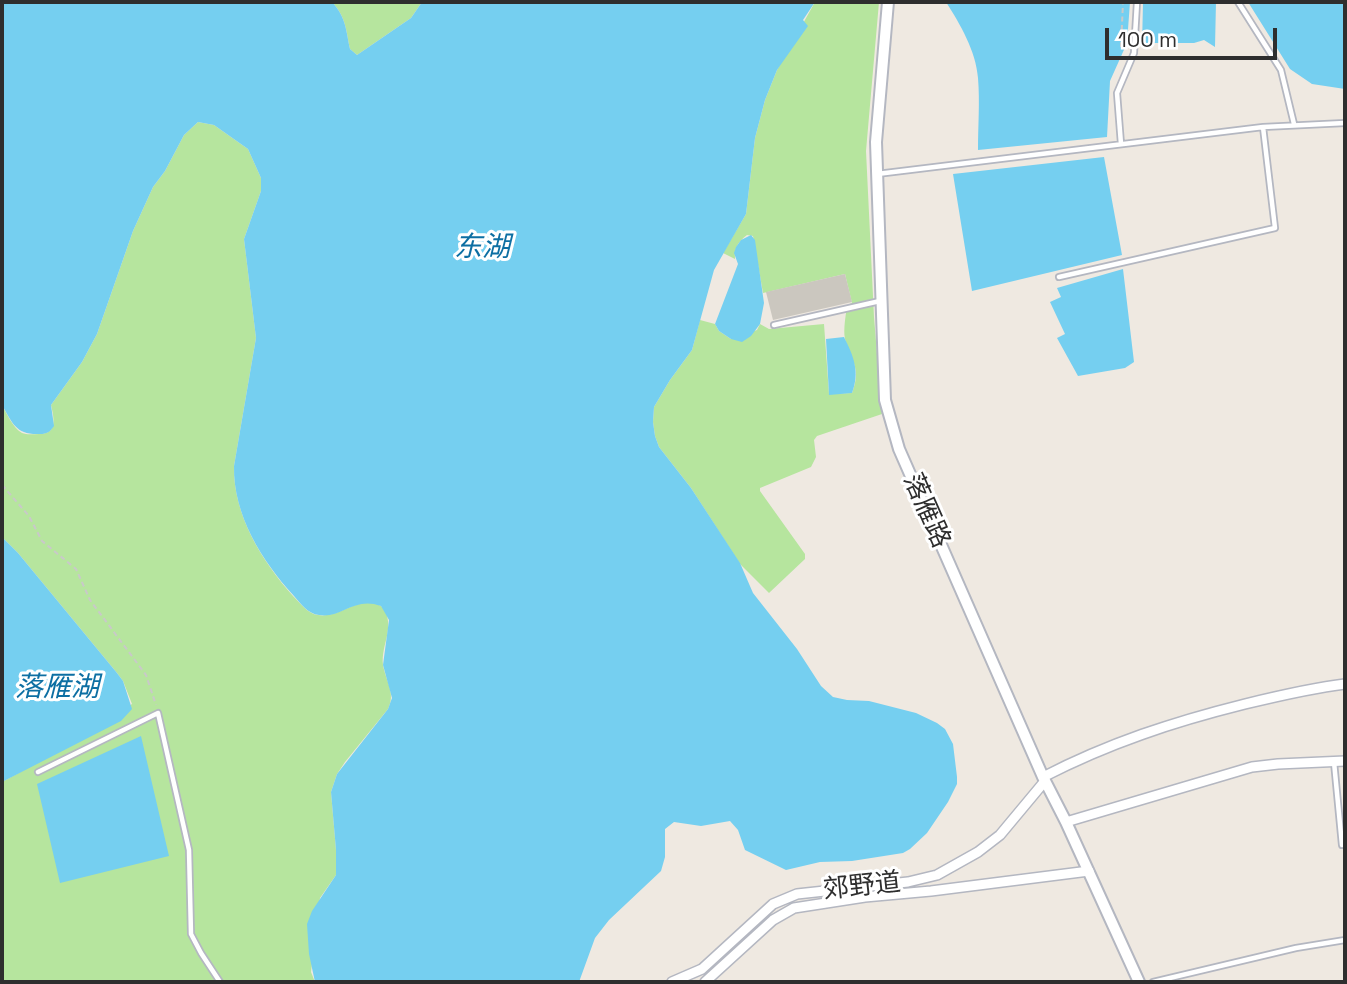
<!DOCTYPE html>
<html>
<head>
<meta charset="utf-8">
<style>
	body { margin:0 }
	#map { position:relative; width:1347px; height:984px; overflow:hidden; background:#efe9e1; font-family:"Space Grotesk",sans-serif }
	canvas { display:block }
	.frame { position:absolute; inset:0; border:4px solid #2e2e2e; pointer-events:none }
	.scale { position:absolute; left:1105px; top:28px; width:172px; height:32px; box-sizing:border-box; border:4px solid #2e2e2e; border-top:0; padding-left:9px; font-size:21px; line-height:24px; white-space:nowrap; color:#2e2e2e; -webkit-text-stroke:5px #fff; paint-order:stroke }
</style>
</head>
<body>
<div id="map">
<canvas width="1347" height="984"></canvas>
<div class="frame"></div>
<div class="scale">100 m</div>
</div>
<script>
const context = document.querySelector('canvas').getContext('2d');
context.lineJoin = 'round';
function paint(path, color) {
  context.fillStyle = color;
  context.fill(path, 'evenodd');
}
function trace(path, color, width, dash) {
  context.strokeStyle = color;
  context.lineWidth = width;
  context.lineCap = dash ? 'butt' : 'round';
  context.setLineDash(dash || []);
  context.stroke(path);
}
function drawText(font, color, halo, rows, align = 'center') {
  context.font = font + ' "Space Grotesk","Noto Sans SC",sans-serif';
  context.lineWidth = 6;
  context.setLineDash([]);
  context.textBaseline = 'middle';
  context.strokeStyle = halo;
  context.fillStyle = color;
  for (const [text, x, y, turn = 0] of rows) {
    context.save();
    context.translate(x, y);
    context.rotate((+turn || 0) * Math.PI / 180);
    context.textAlign = isNaN(turn) ? turn : align;
    if (halo) context.strokeText(text, 0, 0);
    context.fillText(text, 0, 0);
    context.restore();
  }
}
const green = new Path2D(`
	M 332,2 L 422,2 L 411,18 L 357,55 L 350,49 C 346,30 346,17 332,2 Z
	M 815,2 L 879,2 L 866,151 L 874,317 L 882,414 L 817,436 L 814,440 L 816,457 L 811,467 L 760,488 L 760,491 L 805,554 L 805,559 L 769,593 L 740,564 L 691,488 L 659,447 L 655,436 L 653,422 L 654,407 L 670,380 L 692,350 L 700,320 L 715,324 L 719,331 L 731,339 L 757,330 L 760,324 L 769,329 L 824,324 L 829,394 L 852,393 C 862,367 851,362 845,339 C 843,329 846,315 847,305 L 852,303 L 845,274 L 763,293 L 753,236 L 747,235 C 738,242 734,248 735,259 L 723,253 L 746,214 L 755,138 L 765,100 L 777,70 Z
	M 198,122 L 214,125 L 248,149 L 261,178 L 261,191 L 244,239 L 256,338 L 234,466 C 233,515 262,561 293,596 C 300,603 308,614 318,615 C 342,619 362,590 385,609 C 394,632 381,644 383,665 C 386,682 396,693 388,709 L 345,762 L 337,774 L 331,792 L 336,850 L 336,875 L 320,898 L 311,972 L 315,982 L 2,982 L 2,782 L 55,753 L 132,704 L 123,681 L 117,673 L 18,553 L 2,537 L 2,405 C 7,414 13,428 22,433 C 27,435 33,434 39,434 C 58,434 54,418 51,405 L 82,362 L 97,334 L 133,231 L 153,187 L 165,171 L 184,135 Z`);
const water = new Path2D(`
	M 2,2 L 332,2 C 346,17 346,30 350,49 L 357,55 L 411,18 L 422,2 L 815,2 L 803,20 L 808,26 L 777,70 L 765,100 L 755,138 L 746,214 L 714,270 L 692,350 L 670,380 L 654,407 L 653,422 L 655,436 L 659,447 L 691,488 L 740,563 L 753,593 L 797,649 L 821,686 L 833,697 L 847,700 L 869,701 L 916,713 L 937,723 L 945,729 L 953,744 L 957,777 L 957,784 L 948,802 L 927,833 L 910,849 L 903,853 L 852,861 L 820,862 L 786,870 L 745,850 L 738,830 L 730,821 L 701,826 L 674,822 L 665,829 L 665,857 L 661,871 L 609,920 L 595,938 L 579,982 L 315,982 L 309,954 L 307,924 L 312,911 L 336,875 L 336,850 L 331,792 L 337,774 L 388,709 L 392,698 L 383,665 L 389,620 L 381,606 C 354,596 341,619 319,615 C 308,614 300,603 294,596 C 262,561 233,515 234,466 L 256,338 L 244,239 L 261,191 L 261,178 L 248,149 L 214,125 L 198,122 L 184,135 L 165,171 L 153,187 L 133,231 L 97,334 L 82,362 L 51,405 L 54,426 C 50,432 47,434 40,434 C 16,435 13,424 2,405 Z
	M 946,2 L 1130,2 L 1127,43 L 1110,81 L 1107,137 L 978,150 C 978,126 980,102 978,78 C 976,51 960,24 946,2 Z
	M 1143,2 L 1216,2 L 1215,47 L 1204,40 L 1194,43 L 1148,43 L 1142,46 Z
	M 1248,2 L 1345,2 L 1345,89 L 1312,84 L 1290,69 Z
	M 1104,157 L 1122,255 L 972,291 L 953,174 Z
	M 751,235 L 755,240 L 764,303 L 760,324 L 751,336 L 742,342 L 731,339 L 719,331 L 715,324 L 738,264 L 734,253 L 736,247 L 741,240 Z
	M 1123,269 L 1134,362 L 1125,368 L 1078,376 L 1057,338 L 1065,334 L 1050,302 L 1061,297 L 1057,288 Z
	M 844,337 C 854,357 860,372 852,393 L 829,395 L 826,339 Z
	M 2,537 L 18,553 L 117,673 L 123,681 L 132,709 L 121,721 L 2,782 Z
	M 141,736 L 169,856 L 60,883 L 37,784 Z`);
const building = new Path2D(`
	M 845,274 L 852,302 L 773,320 L 766,292 Z`);
const path = new Path2D(`
	M 1121,47 L 1123,2
	M 2,485 L 29,516 L 42,541 L 76,569 L 90,600 L 146,675 L 156,705`);
const service = new Path2D(`
	M 1238,2 L 1281,70 L 1294,124
	M 1121,144 L 1117,93 L 1134,53 L 1137,2
	M 877,174 L 1263,127 L 1345,123
	M 1059,277 L 1275,228 L 1263,127
	M 774,325 L 880,301
	M 1334,762 L 1342,845
	M 38,772 L 158,713 L 189,850 L 191,934 L 201,953 L 220,982
	M 1153,982 L 1296,948 L 1345,940`);
const minor = new Path2D(`
	M 1043,777 C 1109,743 1173,722 1245,704 C 1278,696 1311,688 1345,684
	M 1066,822 L 1252,767 L 1278,764 L 1345,761
	M 672,982 L 702,969 L 773,904 L 797,894 L 908,882 L 937,875 L 978,852 L 1000,835 L 1045,781
	M 705,982 L 773,920 L 794,908 L 865,897 L 931,891 L 1089,871`);
const tertiary = new Path2D(`
	M 888,2 L 876,142 L 885,400 L 899,449 L 1043,777 L 1066,822 L 1139,982`);
const streetNames = [
	["落雁路",926,511,66],
	["郊野道",862,887,-6]
];
const waterNames = [
	["东湖",482,248],
	["落雁湖",57,688]
];
paint(green, '#b6e59e');
paint(water, '#75cff0');
paint(building, '#cbc7bf');
trace(service, '#b4b7c1', 8);
trace(minor, '#b4b7c1', 12);
trace(tertiary, '#b4b7c1', 14);
trace(path, '#c9c9c9', 2, [5, 3.5]);
trace(service, '#fff', 4.5);
trace(minor, '#fff', 9);
trace(tertiary, '#fff', 10);
drawText('26px', '#2e2e2e', '#fff', streetNames);
drawText('italic 28px', '#0d6fa3', '#fff', waterNames);
</script>
</body>
</html>
